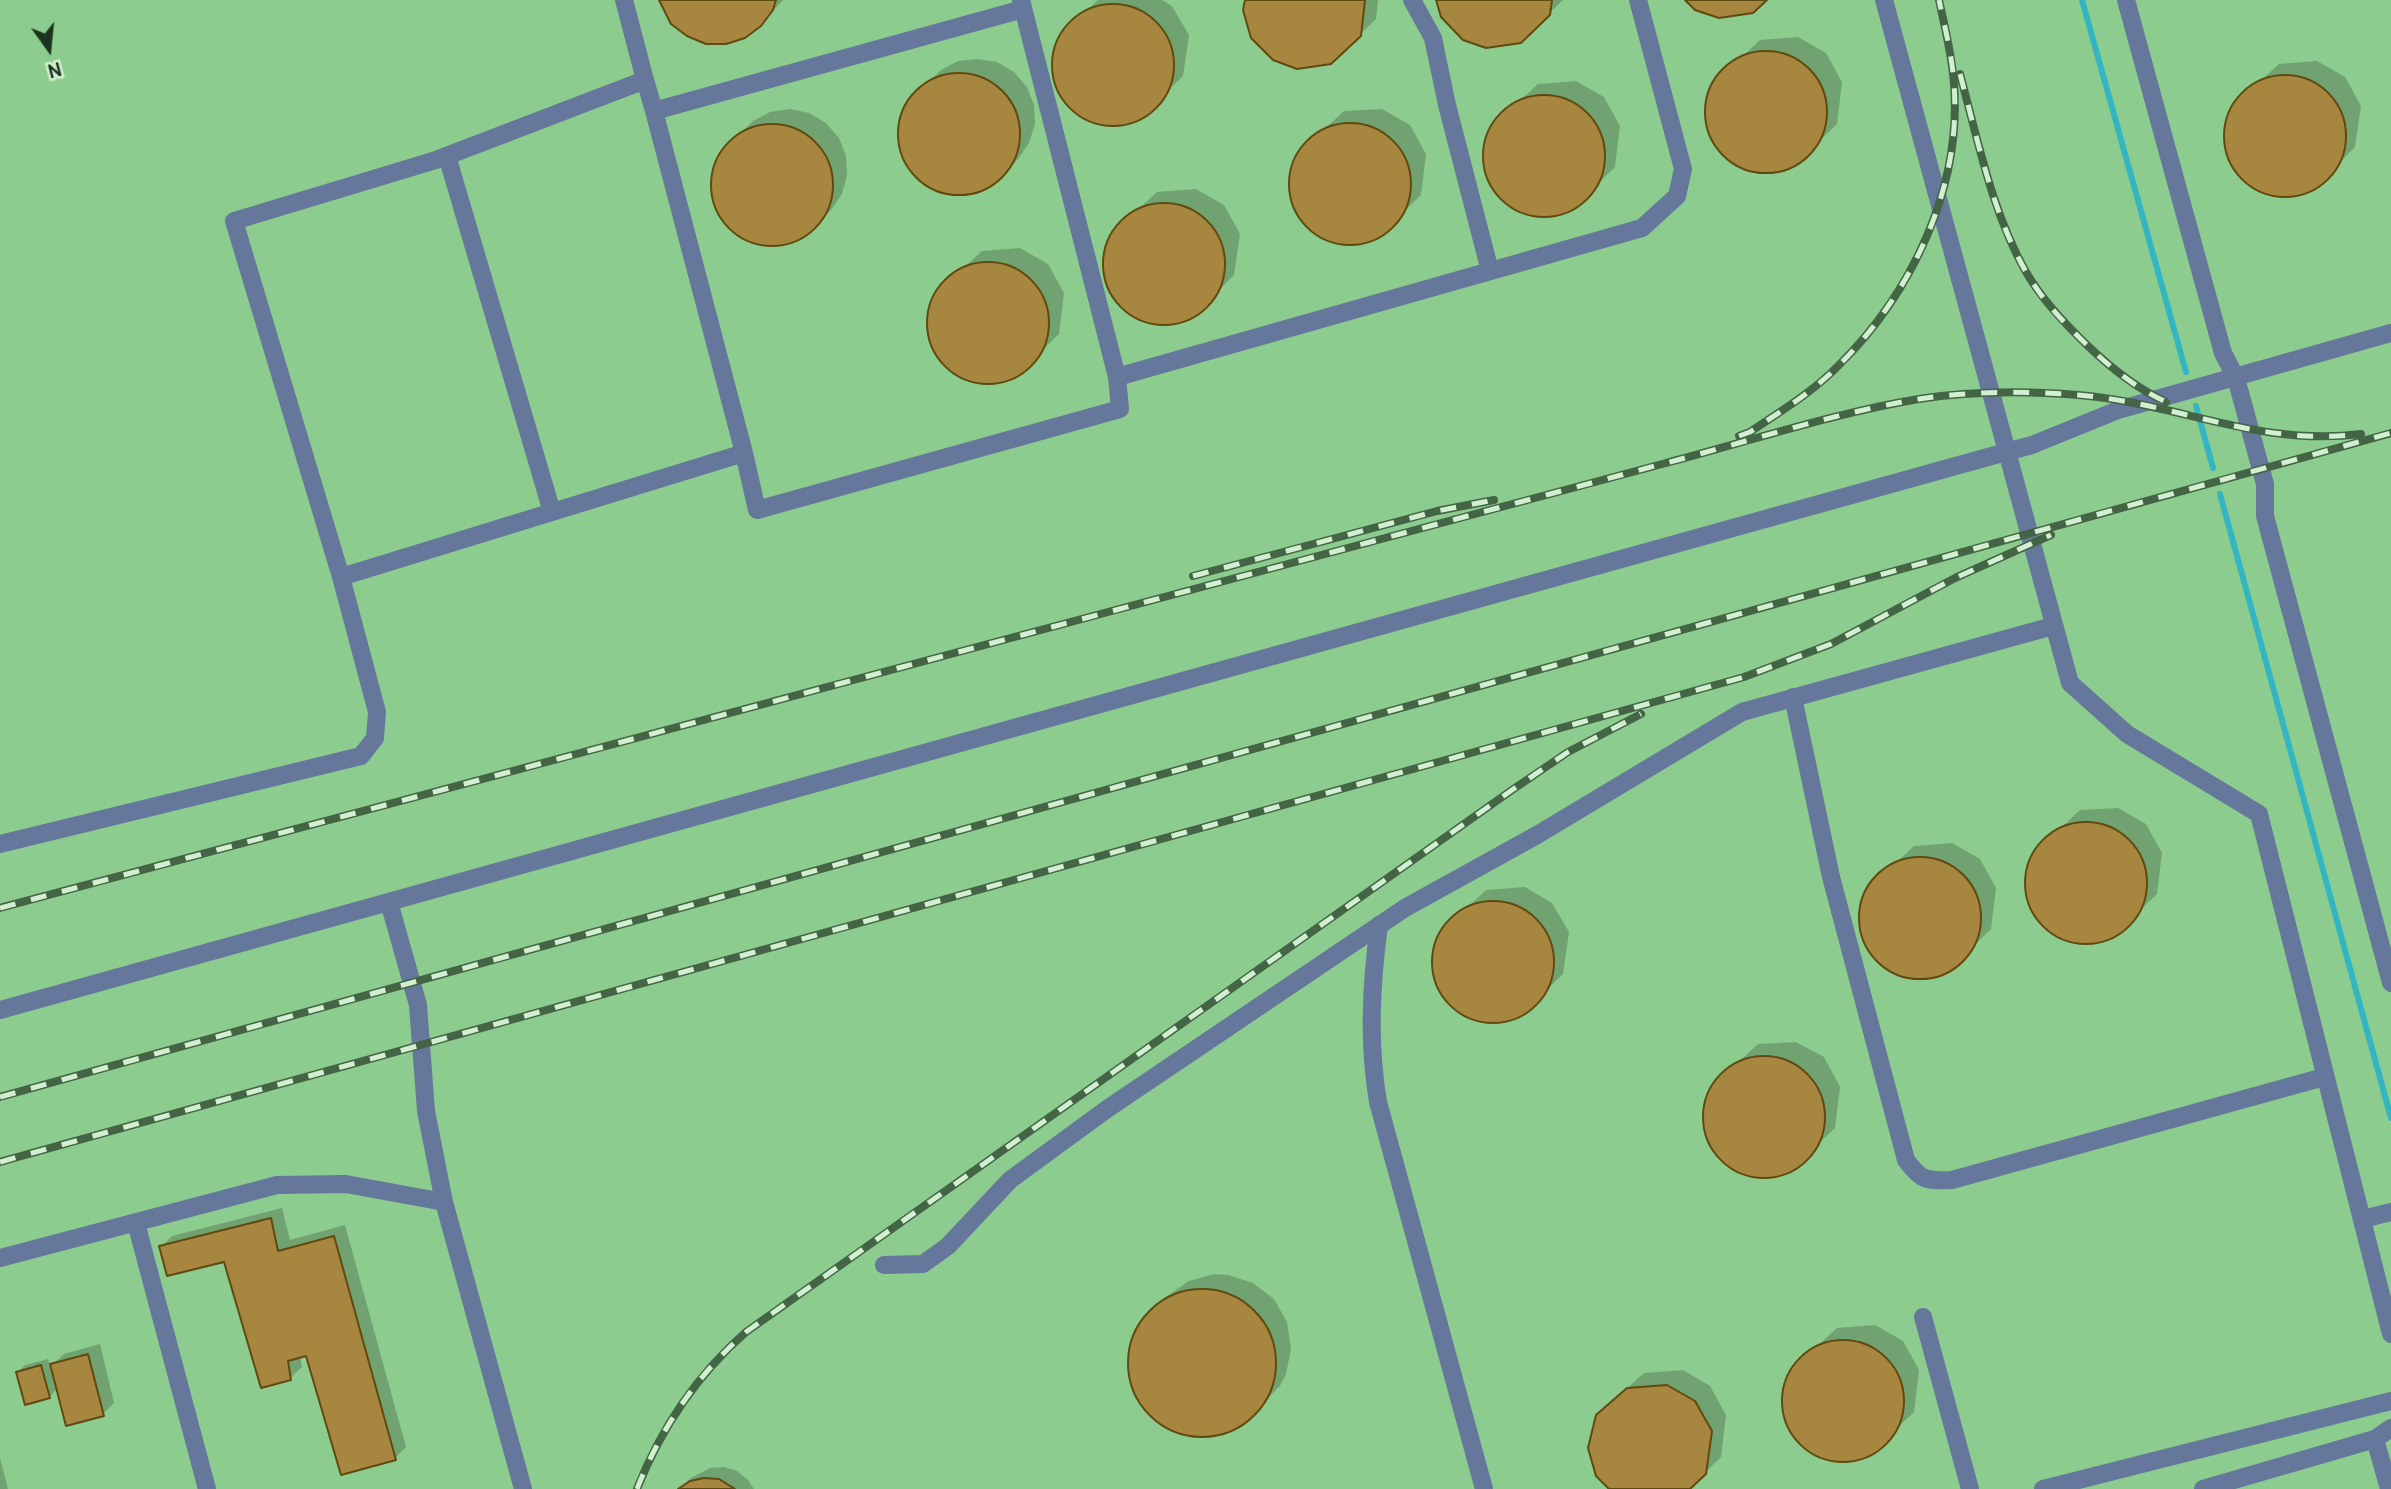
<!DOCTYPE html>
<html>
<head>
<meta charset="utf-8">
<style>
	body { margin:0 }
	#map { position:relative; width:2391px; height:1489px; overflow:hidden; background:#9dd79e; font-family:Cabin,sans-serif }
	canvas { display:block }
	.north { position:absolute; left:14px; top:14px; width:70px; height:70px; -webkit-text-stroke:5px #d2efd2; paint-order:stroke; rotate:165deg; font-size:19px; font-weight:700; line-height:28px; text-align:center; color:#1c331d }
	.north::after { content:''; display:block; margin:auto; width:24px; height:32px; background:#1c331d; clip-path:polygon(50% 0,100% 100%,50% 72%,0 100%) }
</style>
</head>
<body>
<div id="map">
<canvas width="2391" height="1489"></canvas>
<div class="north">N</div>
</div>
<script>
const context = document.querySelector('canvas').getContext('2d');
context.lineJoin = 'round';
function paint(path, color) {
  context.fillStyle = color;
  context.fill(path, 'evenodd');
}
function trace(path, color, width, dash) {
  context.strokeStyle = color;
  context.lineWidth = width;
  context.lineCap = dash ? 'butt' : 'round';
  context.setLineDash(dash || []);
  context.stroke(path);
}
const built = new Path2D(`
	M 0,0 L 2391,0 L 2391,1489 L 0,1489 Z`);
const shadow = new Path2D(`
	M 661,0 L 783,0 L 760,25 Z
	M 1098,0 L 1162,0 L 1172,6 L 1189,35 L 1183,76 L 1138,119 L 1104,125 L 1081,117 L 1060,95 L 1052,68 L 1060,36 Z
	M 1247,0 L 1378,0 L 1376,19 L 1331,62 Z
	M 1438,0 L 1563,0 L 1520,41 Z
	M 1798,37 L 1826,53 L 1842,82 L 1837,124 L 1792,167 L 1758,172 L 1735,164 L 1714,142 L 1706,115 L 1714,83 L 1760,40 Z
	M 977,59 L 997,62 L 1014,72 L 1027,87 L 1034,105 L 1035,124 L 1029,143 L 1018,159 L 1002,176 L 986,187 L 967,193 L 948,192 L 929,186 L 914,173 L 904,157 L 900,138 L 902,118 L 910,101 L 941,70 L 958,61 Z
	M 2317,61 L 2345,77 L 2361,106 L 2355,147 L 2311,191 L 2277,196 L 2254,188 L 2232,166 L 2225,139 L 2232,107 L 2279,64 Z
	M 1576,81 L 1604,97 L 1620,126 L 1615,167 L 1570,211 L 1536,216 L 1513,207 L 1492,186 L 1484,159 L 1491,127 L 1538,84 Z
	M 790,109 L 809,113 L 826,123 L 839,138 L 846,156 L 847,175 L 842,194 L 831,210 L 814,227 L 798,238 L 780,244 L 760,243 L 742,236 L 727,224 L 716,207 L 712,188 L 714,169 L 723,151 L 753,121 L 770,112 Z
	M 1382,109 L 1410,125 L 1426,154 L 1421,195 L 1376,239 L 1342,244 L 1319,235 L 1298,214 L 1290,186 L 1297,155 L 1344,111 Z
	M 1196,189 L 1224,205 L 1240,234 L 1234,275 L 1190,319 L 1156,324 L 1133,316 L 1111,294 L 1104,267 L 1111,235 L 1157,192 Z
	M 1020,248 L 1048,264 L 1064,293 L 1059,334 L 1014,378 L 980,383 L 957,374 L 936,353 L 928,326 L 935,294 L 982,251 Z
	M 2118,808 L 2146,824 L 2162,853 L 2157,894 L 2112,937 L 2078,943 L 2055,934 L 2034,913 L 2026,885 L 2033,854 L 2080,810 Z
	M 1952,843 L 1980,859 L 1996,888 L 1991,929 L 1946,973 L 1912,978 L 1889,970 L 1868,948 L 1860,921 L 1868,889 L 1914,846 Z
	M 1525,887 L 1552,903 L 1569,932 L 1563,974 L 1518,1017 L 1484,1022 L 1461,1014 L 1440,992 L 1432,965 L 1440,933 L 1486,890 Z
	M 1796,1042 L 1824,1057 L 1840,1087 L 1835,1128 L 1790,1171 L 1756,1176 L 1733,1168 L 1711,1146 L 1704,1120 L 1711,1088 L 1758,1044 Z
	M 282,1208 L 290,1240 L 345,1225 L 406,1447 L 395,1458 L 307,1354 L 300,1356 L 302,1367 L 290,1378 L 225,1259 L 161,1247 L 172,1236 Z
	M 1214,1274 L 1228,1275 L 1253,1283 L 1274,1299 L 1287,1322 L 1291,1349 L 1286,1374 L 1280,1386 L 1244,1422 L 1220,1433 L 1193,1435 L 1168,1427 L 1147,1410 L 1134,1387 L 1130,1361 L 1135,1335 L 1150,1313 L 1167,1296 L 1189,1281 Z
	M 1875,1325 L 1903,1341 L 1919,1370 L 1914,1412 L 1869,1455 L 1835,1460 L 1812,1452 L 1791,1430 L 1783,1403 L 1790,1371 L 1837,1328 Z
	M 100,1344 L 114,1403 L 103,1414 L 58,1388 L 49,1397 L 18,1372 L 25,1365 L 48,1359 L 50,1367 L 64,1354 Z
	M 1683,1370 L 1710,1386 L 1726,1415 L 1721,1457 L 1688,1489 L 1611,1489 L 1614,1400 L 1644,1373 Z
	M 0,1458 L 8,1489 L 0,1489 Z
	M 724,1467 L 737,1471 L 748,1480 L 754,1489 L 680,1489 L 691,1478 L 710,1468 Z`);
const stream = new Path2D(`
	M 2082,0 L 2186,372
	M 2196,406 L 2213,468
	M 2220,494 L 2391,1118`);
const building = new Path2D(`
	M 659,0 L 776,0 L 773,10 L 761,26 L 745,38 L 726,44 L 706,44 L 687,36 L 671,24 Z
	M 1245,0 L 1365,0 L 1361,36 L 1331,64 L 1297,69 L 1273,60 L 1251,38 L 1243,10 Z
	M 1436,0 L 1552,0 L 1550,15 L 1521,43 L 1486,48 L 1463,40 L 1441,17 Z
	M 1685,0 L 1767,0 L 1753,13 L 1719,18 L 1695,10 Z
	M1052 65a61 61 0 1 1 122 0a61 61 0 1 1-122 0Z
	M1705 112a61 61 0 1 1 122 0a61 61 0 1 1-122 0Z
	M898 134a61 61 0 1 1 122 0a61 61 0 1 1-122 0Z
	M2224 136a61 61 0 1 1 122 0a61 61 0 1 1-122 0Z
	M1483 156a61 61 0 1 1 122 0a61 61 0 1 1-122 0Z
	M1289 184a61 61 0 1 1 122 0a61 61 0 1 1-122 0Z
	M711 185a61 61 0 1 1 122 0a61 61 0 1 1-122 0Z
	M1103 264a61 61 0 1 1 122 0a61 61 0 1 1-122 0Z
	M927 323a61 61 0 1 1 122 0a61 61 0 1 1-122 0Z
	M2025 883a61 61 0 1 1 122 0a61 61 0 1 1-122 0Z
	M1859 918a61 61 0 1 1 122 0a61 61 0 1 1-122 0Z
	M1432 962a61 61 0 1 1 122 0a61 61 0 1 1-122 0Z
	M1703 1117a61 61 0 1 1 122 0a61 61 0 1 1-122 0Z
	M 271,1218 L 278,1251 L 334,1236 L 396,1460 L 341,1475 L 306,1356 L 288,1361 L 291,1380 L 261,1388 L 224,1262 L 167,1276 L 159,1246 Z
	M1128 1363a74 74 0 1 1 148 0a74 74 0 1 1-148 0Z
	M1782 1401a61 61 0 1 1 122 0a61 61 0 1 1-122 0Z
	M 88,1354 L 104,1416 L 66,1426 L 50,1364 Z
	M 41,1365 L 50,1398 L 25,1405 L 16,1372 Z
	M 1667,1385 L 1695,1401 L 1712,1431 L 1706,1474 L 1690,1489 L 1609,1489 L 1596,1476 L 1588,1448 L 1596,1415 L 1627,1388 Z
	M 704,1478 L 719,1479 L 735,1489 L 678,1489 L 690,1481 Z`);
const minor = new Path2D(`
	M 624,0 L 645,80 L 436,160 L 234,221 L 341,577 L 744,453 L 757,510 L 1120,409 L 1117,377 L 1642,228 L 1677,196 L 1683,169 L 1638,0
	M 1021,0 L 1117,377
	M 1412,0 L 1433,38 L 1447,105 L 1490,271
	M 1884,0 L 2070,683 L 2127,734 L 2259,814 L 2391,1334
	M 2126,0 L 2223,353 L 2236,378 L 2265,484 L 2265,516 L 2391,983
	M 645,80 L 654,111 L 1023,9
	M 654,111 L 744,453
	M 447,156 L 552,512
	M 1793,697 L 1831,877 L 1906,1160 C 1921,1181 1927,1181 1952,1180 L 2324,1077
	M 0,844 L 361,756 L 375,738 L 377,712 L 341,577
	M 389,902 L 418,1005 L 426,1111 L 444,1202 L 523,1489
	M 1379,925 C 1371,985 1368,1042 1378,1102 L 1484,1489
	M 0,1010 L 2006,452 L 2032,445 L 2118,410 L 2391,333
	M 2363,1219 L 2391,1212
	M 136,1223 L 207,1489
	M 0,1258 L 277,1185 L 346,1184 L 444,1202
	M 884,1265 L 923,1264 L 948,1246 L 1010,1180 L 1107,1109 L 1405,908 L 1537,835 L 1742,712 L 2053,626
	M 1923,1317 L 1970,1489
	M 2375,1439 L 2391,1428
	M 2043,1489 L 2391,1401
	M 2203,1489 L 2375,1439 L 2389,1489`);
const rail = new Path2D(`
	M 1960,74 C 1978,141 1992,212 2026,272 C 2042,300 2065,324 2088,346 C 2112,369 2136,388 2166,402
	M 1739,436 L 1750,432 C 1781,411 1813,392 1839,365 C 1912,293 1962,187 1954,84 C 1952,55 1945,28 1939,0
	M 1193,576 L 1437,511 L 1494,500
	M 0,908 L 1666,463 C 1750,441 1834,413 1919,399 C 1971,391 2026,391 2078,395 C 2178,403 2258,447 2361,434
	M 0,1097 L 2391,433
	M 0,1162 L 1744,677 L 1831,644 L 1955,578 L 2051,535
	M 637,1489 C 661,1428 697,1375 746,1332 L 1512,790 L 1568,752 L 1641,714`);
paint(built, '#8ccc8e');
paint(shadow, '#0003');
trace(stream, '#34b5c2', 6);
paint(building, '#a7873f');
trace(building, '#614a0f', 2);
trace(minor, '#66779c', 18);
trace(rail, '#446545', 8);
trace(rail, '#d2efd2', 5, [16]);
</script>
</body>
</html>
